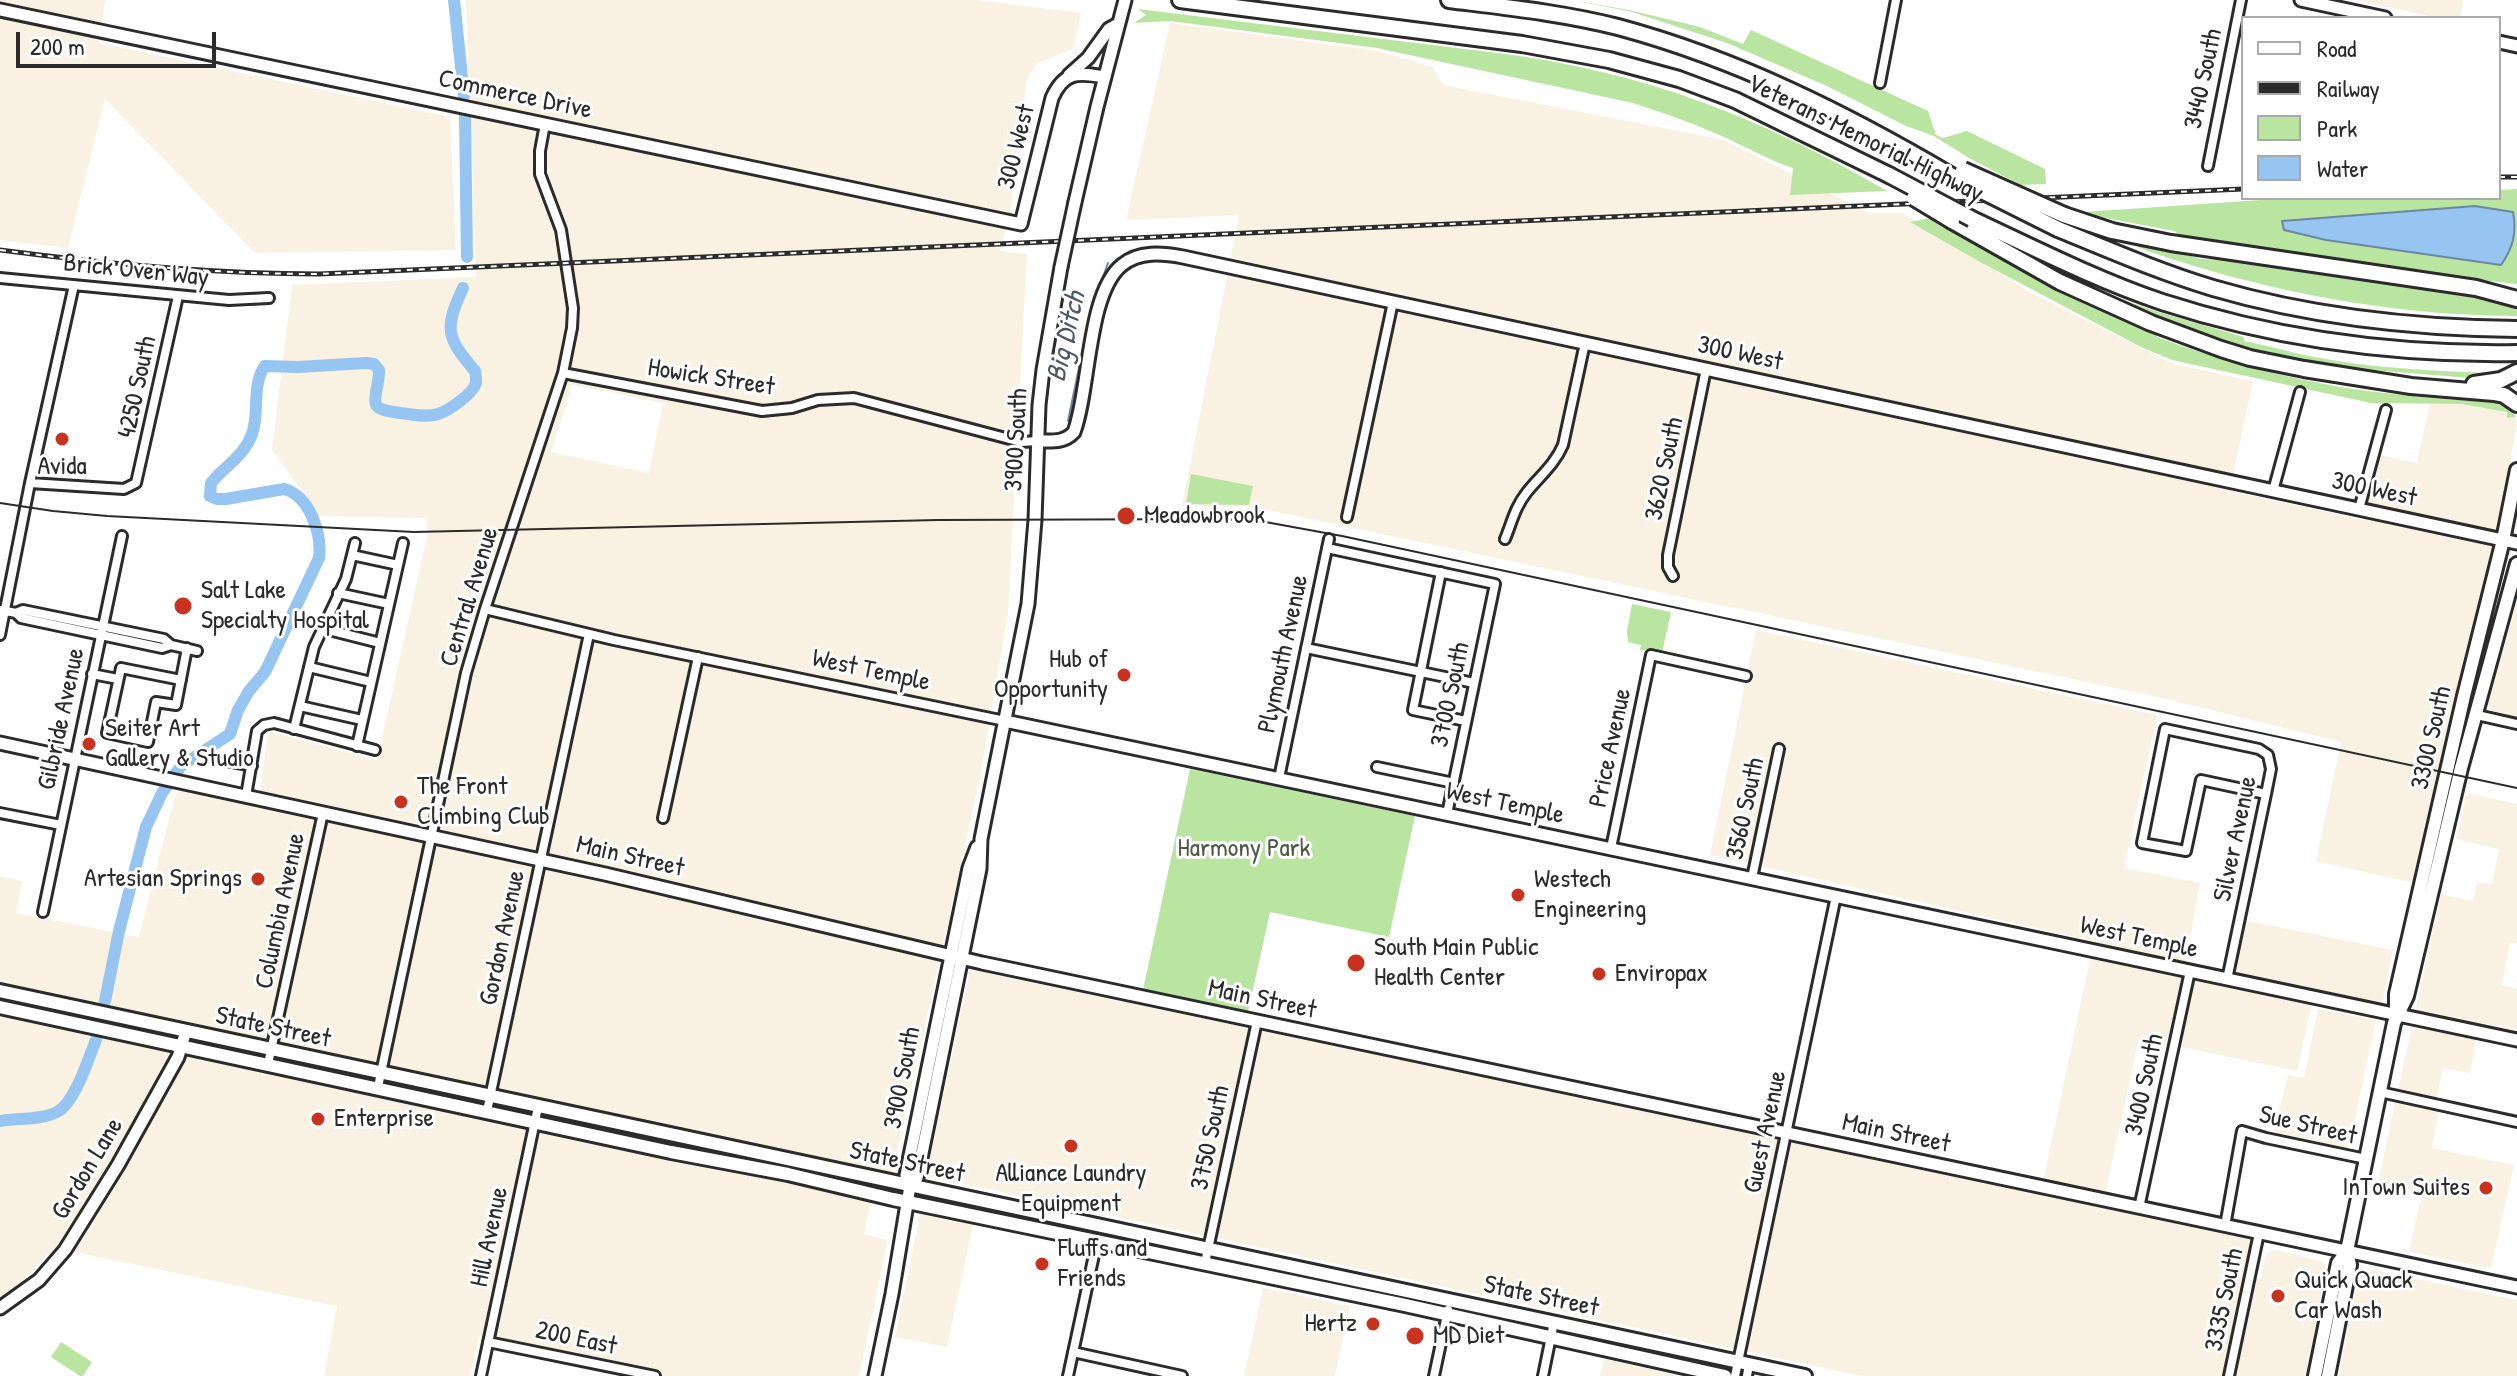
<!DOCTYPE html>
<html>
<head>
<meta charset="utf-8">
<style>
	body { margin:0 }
	#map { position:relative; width:2517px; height:1376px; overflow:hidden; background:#fff; font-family:"Patrick Hand",sans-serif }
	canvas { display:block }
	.legend { position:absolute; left:2241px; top:16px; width:260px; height:184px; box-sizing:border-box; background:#fff; border:2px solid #aaa; margin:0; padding:10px 14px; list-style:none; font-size:24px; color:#2b2b2b }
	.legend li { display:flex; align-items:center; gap:16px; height:40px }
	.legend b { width:40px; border:2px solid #aaa }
	.scale { position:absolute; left:16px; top:32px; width:200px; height:36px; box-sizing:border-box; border:4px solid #2b2b2b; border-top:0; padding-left:10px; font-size:24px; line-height:28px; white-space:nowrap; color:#2b2b2b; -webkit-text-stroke:6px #fff; paint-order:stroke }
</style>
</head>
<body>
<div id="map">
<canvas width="2517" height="1376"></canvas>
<ul class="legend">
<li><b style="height:10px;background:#fff"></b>Road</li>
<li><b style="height:10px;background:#2b2b2b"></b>Railway</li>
<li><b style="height:22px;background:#bae5a1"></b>Park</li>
<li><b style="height:22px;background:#96c5f1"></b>Water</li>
</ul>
<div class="scale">200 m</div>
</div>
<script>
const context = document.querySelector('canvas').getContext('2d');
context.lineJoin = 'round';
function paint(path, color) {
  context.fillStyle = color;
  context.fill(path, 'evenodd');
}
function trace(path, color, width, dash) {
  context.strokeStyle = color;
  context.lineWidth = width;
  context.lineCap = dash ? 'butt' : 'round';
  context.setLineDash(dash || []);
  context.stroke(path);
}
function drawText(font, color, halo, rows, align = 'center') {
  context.font = font + ' "Patrick Hand",sans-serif';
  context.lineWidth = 6;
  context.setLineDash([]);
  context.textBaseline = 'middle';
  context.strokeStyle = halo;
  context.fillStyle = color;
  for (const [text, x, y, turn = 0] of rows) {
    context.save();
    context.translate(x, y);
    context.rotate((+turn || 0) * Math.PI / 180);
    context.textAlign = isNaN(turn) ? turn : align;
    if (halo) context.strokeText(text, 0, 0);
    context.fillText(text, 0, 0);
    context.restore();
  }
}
const built = new Path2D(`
	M 0,0 L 105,0 L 99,43 L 450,117 L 456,250 L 255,253 L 105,99 L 68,248 L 0,240 Z
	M 466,0 L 978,0 L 1081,13 L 1073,49 L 1038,63 L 1027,78 L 1010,214 L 1000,251 L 1027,254 L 1008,613 L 980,778 L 892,1174 L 878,1171 L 864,1234 L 888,1240 L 859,1376 L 665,1376 L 479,1338 L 470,1376 L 324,1376 L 337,1306 L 54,1248 L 14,1290 L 0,1299 L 0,876 L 22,881 L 16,913 L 139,937 L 175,796 L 194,778 L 260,792 L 268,731 L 377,760 L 427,537 L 427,518 L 320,516 L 272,450 L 292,285 L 476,277 ZM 572,385 L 663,403 L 649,473 L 551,452 Z
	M 2355,0 L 2464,0 L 2460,18 L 2438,18 Z
	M 1170,23 L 1378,51 L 1433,67 L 1443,85 L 1724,140 L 1869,213 L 1904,213 L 2026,290 L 2174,364 L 2253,381 L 2230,491 L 2364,520 L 2379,455 L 2417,463 L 2431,398 L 2511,407 L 2517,424 L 2494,551 L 2414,883 L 2316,861 L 2341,742 L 2158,697 L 1249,506 L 1182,506 L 1239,215 L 1126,220 Z
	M 2517,602 L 2517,720 L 2493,715 L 2488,704 Z
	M 1756,630 L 2157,715 L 2124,868 L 2200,883 L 2186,961 L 2232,971 L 2243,920 L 2393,950 L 2382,1004 L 2315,991 L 2297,1071 L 2139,1038 L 2105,1195 L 2043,1182 L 2094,941 L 1710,855 Z
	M 2467,793 L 2517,804 L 2517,943 L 2510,943 L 2502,985 L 2517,989 L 2517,1030 L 2479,1022 L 2470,1073 L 2443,1068 L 2436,1101 L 2399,1093 L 2398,1089 L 2441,894 L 2473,901 L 2477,882 L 2492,884 L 2499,849 L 2456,839 Z
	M 970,970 L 2076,1199 L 2256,1239 L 2226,1376 L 1862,1376 L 926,1176 Z
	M 2318,1009 L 2376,1020 L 2349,1148 L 2274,1132 L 2288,1075 L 2304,1078 Z
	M 2395,1102 L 2439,1111 L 2432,1148 L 2514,1165 L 2491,1268 L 2409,1252 L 2422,1193 L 2378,1183 Z
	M 920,1214 L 973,1225 L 947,1347 L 895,1337 Z
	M 2275,1250 L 2322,1261 L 2326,1266 L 2307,1376 L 2236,1376 L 2243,1337 L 2257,1278 L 2261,1279 L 2264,1260 L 2269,1252 Z
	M 2361,1267 L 2517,1300 L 2517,1376 L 2338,1376 Z
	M 1263,1288 L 1350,1306 L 1335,1376 L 1244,1376 Z
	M 1604,1359 L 1681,1376 L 1600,1376 Z`);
const green = new Path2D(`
	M 1573,0 L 1629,10 L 1700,27 L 1743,44 L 1751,30 L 1928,111 L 1936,135 L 1943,138 L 1967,131 L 2045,169 L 2046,184 L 2021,185 L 1969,158 L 1934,136 L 1906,126 L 1827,86 L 1727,43 L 1632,12 Z
	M 1138,9 L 1498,53 C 1645,72 1760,117 1887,191 L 1790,195 L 1793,168 C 1766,159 1743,145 1717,134 C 1690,122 1661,112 1633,103 L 1377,48 L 1170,21 L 1134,23 L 1146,15 Z
	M 2517,189 L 2517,284 L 2446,276 L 2183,238 L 2174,231 L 2090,215 L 2084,212 L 2290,198 L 2499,198 L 2499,190 Z
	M 1926,219 L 1938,219 L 2054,285 L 2153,332 L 2157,337 C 2233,365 2313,386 2394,394 C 2428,398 2463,400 2498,403 L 2497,399 L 2511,407 L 2516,417 L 2507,418 L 2507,412 L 2461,404 L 2371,403 L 2172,360 L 2141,347 L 1982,263 L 1910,222 Z
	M 2123,239 L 2202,259 L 2242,261 L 2497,298 L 2517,304 L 2517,316 C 2408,316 2296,297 2191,265 C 2169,258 2142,251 2123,239 Z
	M 2116,297 L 2158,312 L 2244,337 L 2244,341 C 2266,345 2289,352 2309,356 C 2370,368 2432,371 2494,373 L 2499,369 L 2513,368 L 2483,379 L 2346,368 L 2299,362 L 2221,342 L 2181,328 L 2114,300 Z
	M 1191,474 L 1253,486 L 1249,505 L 1186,504 Z
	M 1632,604 L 1671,612 L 1662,653 L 1640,650 L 1641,645 L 1628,642 L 1627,631 Z
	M 1190,769 L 1415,816 L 1389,937 L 1270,912 L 1248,1012 L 1143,990 Z
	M 61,1342 L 92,1362 L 83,1376 L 80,1376 L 51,1357 Z`);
const water = new Path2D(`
	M 2475,206 L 2513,212 C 2517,233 2513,248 2501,265 L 2326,240 L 2284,230 L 2282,221 Z`);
const stream = new Path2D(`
	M 1068,421 L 1091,310 L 1108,263`);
const river = new Path2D(`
	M 454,0 L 464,96
	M 465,116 L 467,257
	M 105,1001 L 119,931 L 146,827 L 162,793 L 181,766 L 230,734 L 238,710 L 249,691 L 265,672 L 319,558 C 322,534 310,496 284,489 L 226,499 L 217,499 L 210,496 L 211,483 C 224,467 245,455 252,434 C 260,413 251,385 265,366 L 298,367 L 366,363 L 374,364 L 379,370 C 380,379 372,402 377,406 C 381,411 394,412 400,413 C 412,414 426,418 438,414 C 448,411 473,394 476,383 C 476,380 476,374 475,371 C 446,337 444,329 463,288
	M 0,1121 C 18,1118 41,1120 57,1112 C 75,1103 88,1059 96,1040`);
const street = new Path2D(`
	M 1880,83 L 1896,0
	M 2208,166 L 2241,0
	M 0,278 L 229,300 L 269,298
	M 563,373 L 762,411 L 792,408 L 818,400 L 854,398 L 1021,442 L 1038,441
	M 30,483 L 124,489 L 136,483 L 178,296
	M 2273,491 L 2300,392
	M 2359,509 L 2386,410
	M 1347,517 L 1393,302
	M 1505,539 C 1512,522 1515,507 1527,492 C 1540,476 1555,464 1563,445 L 1585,343
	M 1327,548 L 1495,584 L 1447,814
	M 352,555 L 398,565
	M 1441,572 L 1413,710 L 1466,721
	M 1673,576 L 1668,567 L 1668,555 L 1706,369
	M 338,593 L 389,604
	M 485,609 L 614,640 L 1005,721
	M 1,610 L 16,613 L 23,610 L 164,639 L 171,645 L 197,651
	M 16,613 L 21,618 L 162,648 L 171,645
	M 321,628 L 380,643
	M 0,635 L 30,483 L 74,285
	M 1306,648 L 1474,683
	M 309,667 L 371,682
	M 92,674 L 118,679
	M 181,680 L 121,668 L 107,733 L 148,742 L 156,702 L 176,705 L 187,648
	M 300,706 L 362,720
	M 2477,715 L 2517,724
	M 294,729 L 314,647 L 346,579 L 355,543
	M 357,746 L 403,543
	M 226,761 L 252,766
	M 1377,767 L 1454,783
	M 1279,778 L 1329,539
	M 246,796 L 257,731 L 264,725 L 274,723 L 375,750
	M 0,813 L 61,825
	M 663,818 L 698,657
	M 1611,848 L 1651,655 L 1746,676
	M 1752,878 L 1779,749
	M 43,912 L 122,536
	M 2227,979 L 2229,970 L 2266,794 L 2271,769 L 2268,755 L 2259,749 L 2165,729 L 2142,843 L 2186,851 L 2201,780 L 2266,794
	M 268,1064 L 323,813
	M 378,1087 L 466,673 L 485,609 L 563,373 L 572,328 L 573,308 L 561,230 L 540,174 L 540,151 L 545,124
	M 2380,1092 L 2517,1122
	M 487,1111 L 589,634
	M 2139,1208 L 2190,971
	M 2225,1226 L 2242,1131 L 2266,1138 L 2366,1159
	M 1205,1263 L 1257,1021
	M 488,1342 L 655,1376
	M 1073,1352 L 1182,1376
	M 481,1376 L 538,1107
	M 1068,1376 L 1097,1241
	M 1434,1376 L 1448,1310
	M 1543,1376 L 1554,1322
	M 1735,1376 L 1836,896
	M 1747,1376 L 1749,1364
	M 2229,1376 L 2259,1233`);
const secondary = new Path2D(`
	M 2301,0 L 2385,18
	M 0,10 L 1021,224 L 1052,98 C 1064,71 1078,72 1105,77
	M 2499,42 L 2517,46
	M 1069,75 L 1088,58 L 1109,29 L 1118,24
	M 1075,202 L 1097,107 L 1125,0
	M 1038,441 C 1052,441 1064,443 1074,432 C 1090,390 1087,293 1122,265 C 1139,251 1162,253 1183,257 L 2517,543
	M 1005,721 L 2517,1040
	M 0,743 L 605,874 L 982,963 L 2517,1287
	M 910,1186 L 917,1178 L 980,869 L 981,839 L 1028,604 L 1035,520 L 1039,405 L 1043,370 L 1061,267
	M 0,1308 L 39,1280 L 65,1250 L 118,1165 L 178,1057 L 186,1031
	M 875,1376 L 892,1294 L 910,1186 L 906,1175 L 969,868 L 977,847`);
const primary = new Path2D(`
	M 0,991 L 1805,1376
	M 0,1007 L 671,1152 L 788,1174 L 893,1199 L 1405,1305 L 1725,1376
	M 2396,1013 L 2396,994 L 2464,696 L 2503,540 L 2517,470
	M 2315,1376 L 2338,1263 L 2347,1251
	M 2328,1376 L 2350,1265 L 2347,1251 L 2394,1023 L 2407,996 L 2461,768 L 2517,564`);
const highway = new Path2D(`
	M 1180,0 L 1522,44 L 1609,60 L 1679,79 L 1735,100 L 1889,175
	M 1449,0 C 1505,7 1563,13 1618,27 C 1737,59 1847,114 1952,176
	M 2064,215 L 2112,231 L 2171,243 L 2476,288 L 2517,299
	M 1972,219 C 2034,248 2097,280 2162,302 C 2276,339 2398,355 2517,353
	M 1952,221 L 2060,282 L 2151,323 L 2221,349 L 2250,358 L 2304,369 L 2411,386 L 2494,393 L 2504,395 L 2517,404
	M 2058,229 C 2109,250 2160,272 2213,288 C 2312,317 2415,328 2517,329
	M 2474,384 L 2501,380 L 2517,372`);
const tram = new Path2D(`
	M 0,503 L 53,511 L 107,516 L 414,532 L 938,520 L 1222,519 L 1260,521 L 1342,536 L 2517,788`);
const rail = new Path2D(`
	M 2499,177 L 2517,177
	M 0,250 C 106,264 212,274 319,274 L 2243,189`);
const secondaryBridge = new Path2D(`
	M 1061,267 L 1075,202`);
const highwayBridge = new Path2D(`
	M 1963,170 L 2064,215
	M 1889,175 L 1972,219
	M 1952,176 L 2058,229
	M 1914,198 L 1952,221`);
const markers = [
	[62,439,8,"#c8321e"],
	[1126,516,10,"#c8321e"],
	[183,606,10,"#c8321e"],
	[1124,675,8,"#c8321e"],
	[89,744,8,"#c8321e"],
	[401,802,8,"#c8321e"],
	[258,879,8,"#c8321e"],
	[1518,895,8,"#c8321e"],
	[1356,963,10,"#c8321e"],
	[1599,974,8,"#c8321e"],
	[318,1119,8,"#c8321e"],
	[1071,1146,8,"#c8321e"],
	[2486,1188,8,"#c8321e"],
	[1042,1264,8,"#c8321e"],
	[2278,1296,8,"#c8321e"],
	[1373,1324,8,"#c8321e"],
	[1415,1336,10,"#c8321e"]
];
const streetNames = [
	["3440 South",2204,79,-78],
	["Commerce Drive",515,95,12],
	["Veterans Memorial Highway",1865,139,26],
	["300 West",1017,147,-76],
	["Brick Oven Way",136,271,6],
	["300 West",1740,354,12],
	["Howick Street",711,378,9],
	["4250 South",138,387,-78],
	["3900 South",1017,440,-87],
	["3620 South",1665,469,-78],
	["300 West",2374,490,12],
	["Central Avenue",470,597,-73],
	["Plymouth Avenue",1284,654,-78],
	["West Temple",871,671,12],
	["3700 South",1451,695,-78],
	["Gilbride Avenue",62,719,-78],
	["3300 South",2432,738,-77],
	["Price Avenue",1611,748,-78],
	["West Temple",1505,804,12],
	["3560 South",1746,809,-78],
	["Silver Avenue",2236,839,-78],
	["Main Street",630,857,13],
	["Columbia Avenue",281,911,-78],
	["Gordon Avenue",503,938,-78],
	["West Temple",2139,938,12],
	["Main Street",1262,1000,12],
	["State Street",273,1028,12],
	["3900 South",903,1078,-79],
	["3400 South",2145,1085,-78],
	["Sue Street",2308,1126,13],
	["Guest Avenue",1766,1132,-78],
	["Main Street",1896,1134,12],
	["3750 South",1211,1138,-78],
	["State Street",907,1163,12],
	["Gordon Lane",88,1169,-59],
	["Hill Avenue",490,1237,-78],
	["State Street",1541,1297,12],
	["3335 South",2225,1300,-78],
	["200 East",576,1339,12]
];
const poiNames = [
	["Avida",62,467,"center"],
	["Meadowbrook",1144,516],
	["Salt Lake",201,591],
	["Specialty Hospital",201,621],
	["Hub of",1108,660,"right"],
	["Opportunity",1108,690,"right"],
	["Seiter Art",105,729],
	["Gallery & Studio",105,759],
	["The Front",417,787],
	["Climbing Club",417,817],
	["Artesian Springs",242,879,"right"],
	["Westech",1534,880],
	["Engineering",1534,910],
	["South Main Public",1374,948],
	["Health Center",1374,978],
	["Enviropax",1615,974],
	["Enterprise",334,1119],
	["Alliance Laundry",1071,1174,"center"],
	["Equipment",1071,1204,"center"],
	["InTown Suites",2470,1188,"right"],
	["Fluffs and",1058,1249],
	["Friends",1058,1279],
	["Quick Quack",2294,1281],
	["Car Wash",2294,1311],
	["Hertz",1357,1324,"right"],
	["MD Diet",1433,1336]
];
const parkNames = [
	["Harmony Park",1244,849]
];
const waterNames = [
	["Big Ditch",1067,337,-77]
];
paint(built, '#f9f2e2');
paint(green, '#bae5a1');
paint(water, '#96c5f1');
trace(water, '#6b87a2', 2);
trace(stream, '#6b87a2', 2);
trace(river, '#96c5f1', 12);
trace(street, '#2b2b2b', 14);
trace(secondary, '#2b2b2b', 17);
trace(primary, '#2b2b2b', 18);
trace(highway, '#2b2b2b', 20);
trace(street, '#fff', 8);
trace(secondary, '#fff', 11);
trace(primary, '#fff', 12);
trace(highway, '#fff', 14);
trace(tram, '#2b2b2b', 2);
trace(rail, '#2b2b2b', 5);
trace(rail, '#fff', 2, [6]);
trace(secondaryBridge, '#2b2b2b', 17, []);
trace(highwayBridge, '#2b2b2b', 20, []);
trace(secondaryBridge, '#fff', 11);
trace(highwayBridge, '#fff', 14);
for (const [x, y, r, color] of markers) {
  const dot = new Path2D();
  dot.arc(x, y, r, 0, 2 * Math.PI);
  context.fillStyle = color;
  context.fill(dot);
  trace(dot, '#fff', 3);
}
drawText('26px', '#2b2b2b', '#fff', streetNames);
drawText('26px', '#2b2b2b', '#fff', poiNames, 'left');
drawText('26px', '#4f5a48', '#fff', parkNames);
drawText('italic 28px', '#4b5966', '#fff', waterNames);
</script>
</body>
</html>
